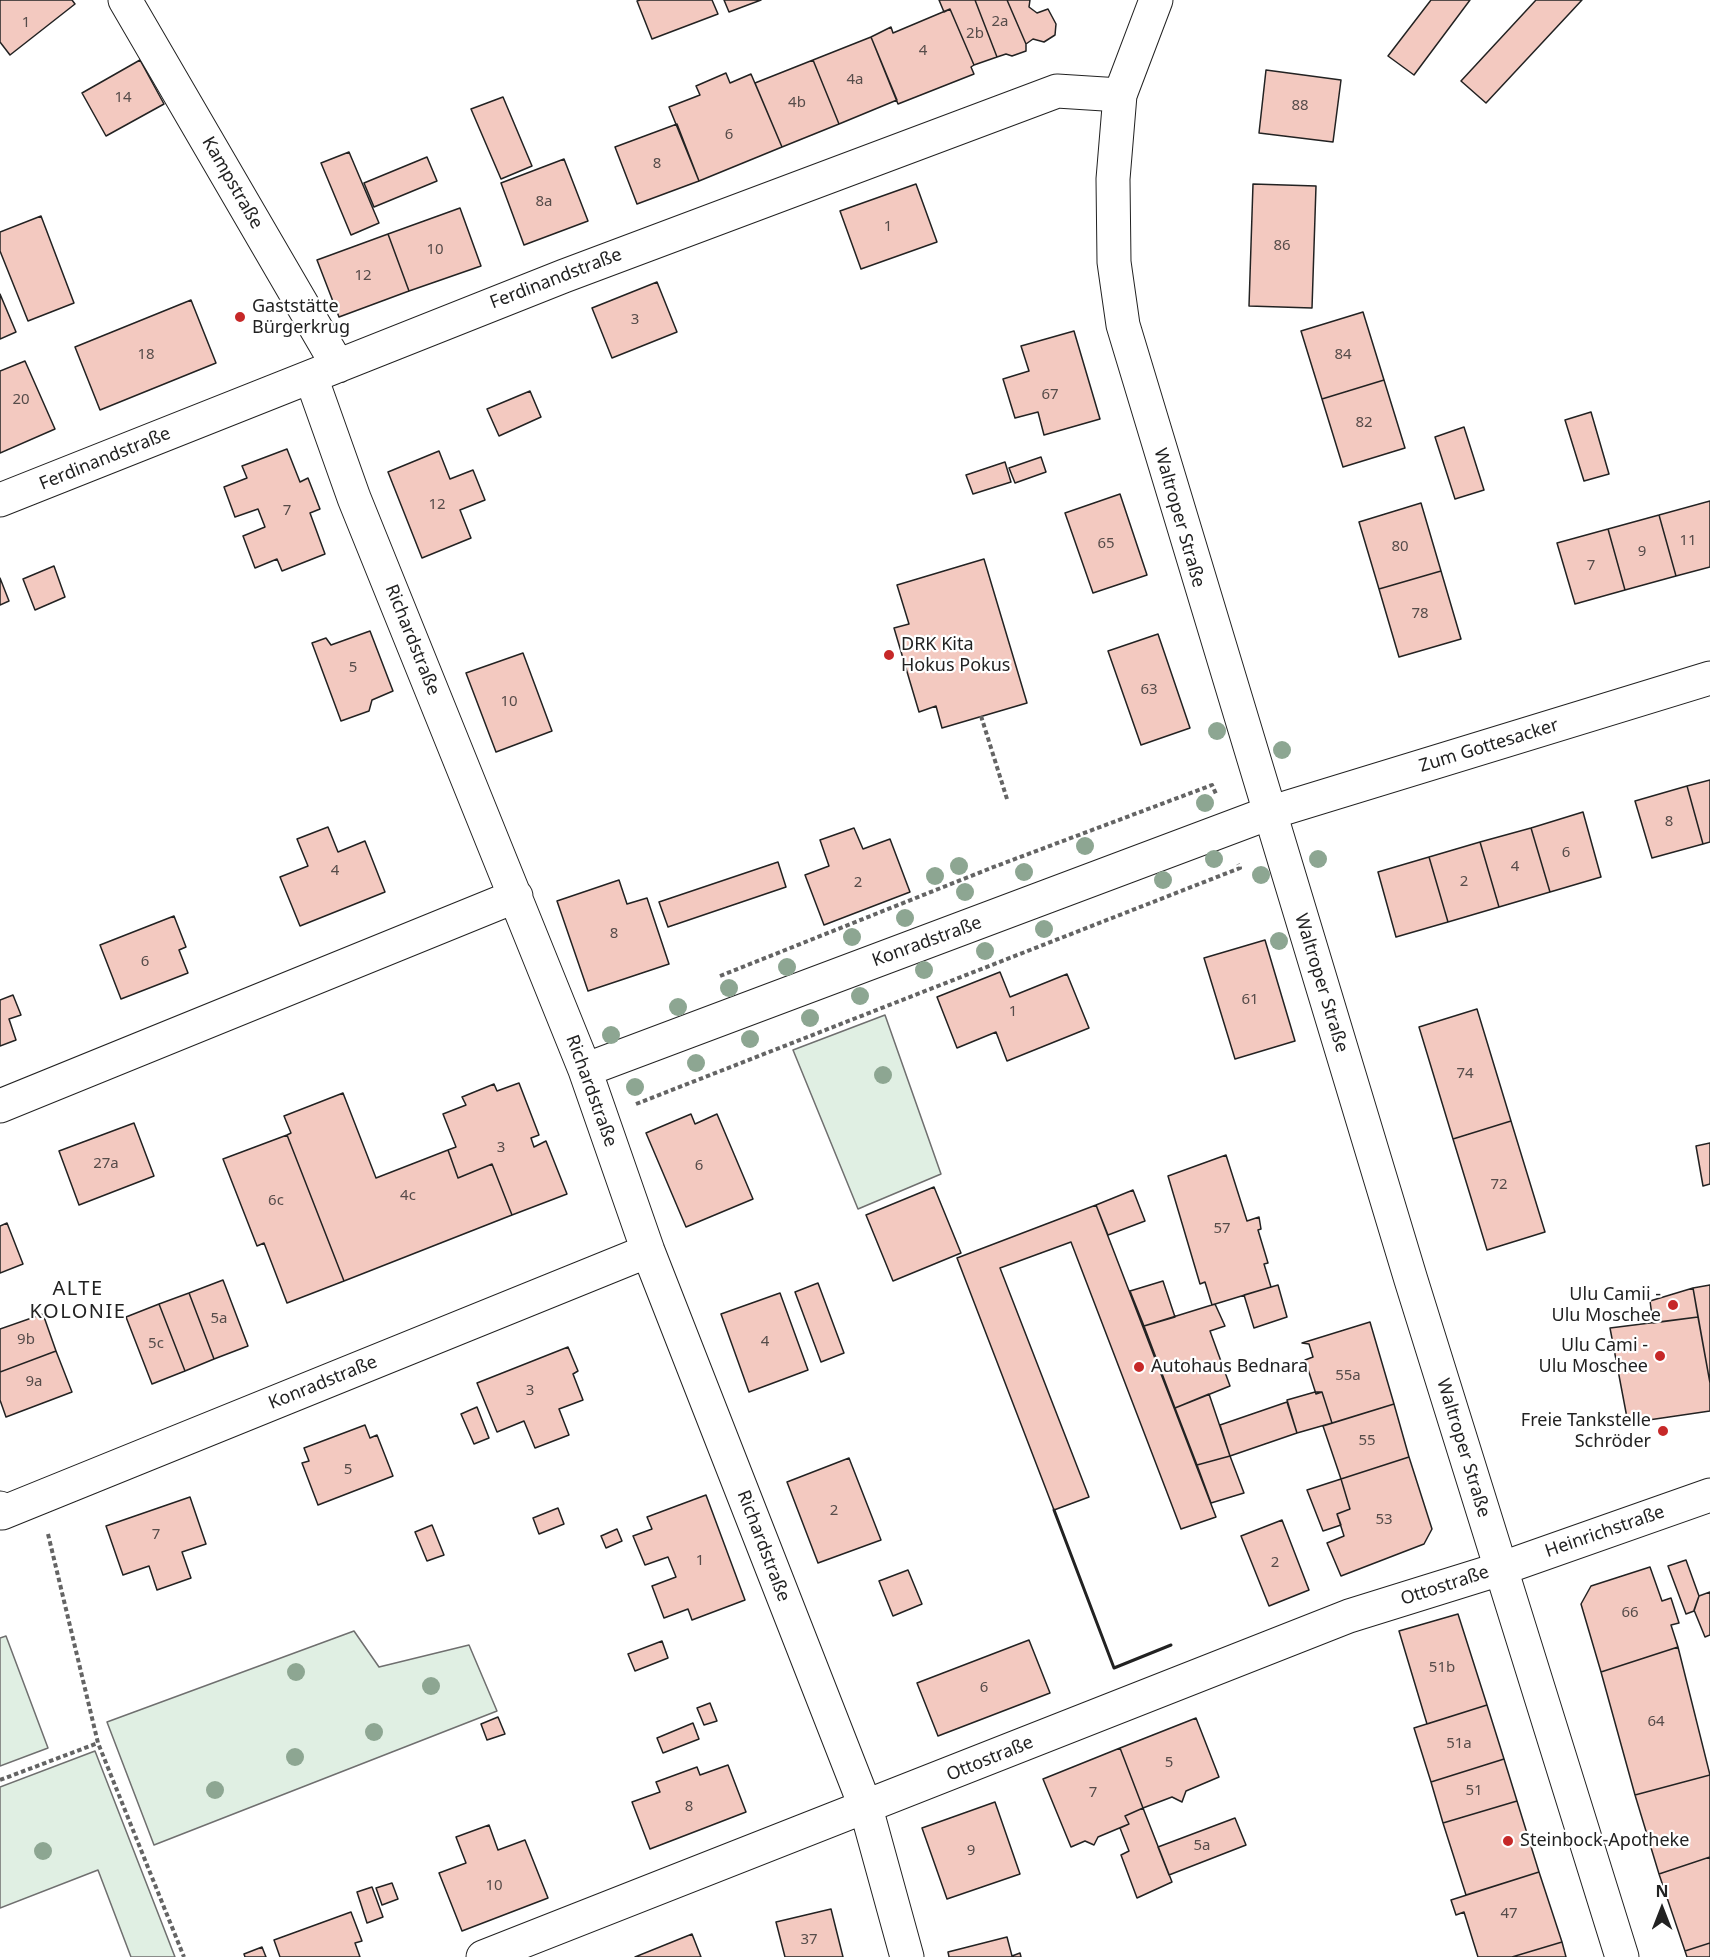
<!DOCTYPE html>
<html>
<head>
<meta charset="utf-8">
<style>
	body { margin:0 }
	#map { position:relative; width:1710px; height:1957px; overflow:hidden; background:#fff; font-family:"Noto Sans",sans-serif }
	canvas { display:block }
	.north { position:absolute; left:1632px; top:1879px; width:60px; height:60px; -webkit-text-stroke:4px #fff; paint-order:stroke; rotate:0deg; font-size:16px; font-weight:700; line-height:24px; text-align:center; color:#222 }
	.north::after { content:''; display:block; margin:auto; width:21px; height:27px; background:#222; clip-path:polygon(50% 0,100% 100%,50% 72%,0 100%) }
</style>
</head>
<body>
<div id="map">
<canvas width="1710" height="1957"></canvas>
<div class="north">N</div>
</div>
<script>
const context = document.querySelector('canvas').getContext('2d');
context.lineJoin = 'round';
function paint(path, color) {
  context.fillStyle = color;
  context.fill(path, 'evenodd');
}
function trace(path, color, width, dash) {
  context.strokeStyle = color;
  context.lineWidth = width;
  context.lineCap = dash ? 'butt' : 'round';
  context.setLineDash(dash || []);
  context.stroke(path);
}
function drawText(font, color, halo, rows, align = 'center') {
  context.font = font + ' "Noto Sans",sans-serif';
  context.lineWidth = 4.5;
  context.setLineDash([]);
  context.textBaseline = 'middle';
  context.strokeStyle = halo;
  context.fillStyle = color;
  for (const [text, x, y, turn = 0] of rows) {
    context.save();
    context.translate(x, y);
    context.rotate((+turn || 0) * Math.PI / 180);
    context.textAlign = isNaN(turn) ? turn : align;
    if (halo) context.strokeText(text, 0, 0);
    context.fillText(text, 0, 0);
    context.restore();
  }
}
const green = new Path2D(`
	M 885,1015 L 941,1174 L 858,1209 L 793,1050 Z
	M 354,1631 L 379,1667 L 469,1645 L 497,1711 L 154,1845 L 107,1722 Z
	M 6,1636 L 48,1748 L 0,1766 L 0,1638 Z
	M 95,1751 L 175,1957 L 131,1957 L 98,1870 L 0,1908 L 0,1787 Z`);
const building = new Path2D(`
	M 0,0 L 72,0 L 75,4 L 10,55 L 0,42 Z
	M 640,0 L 712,0 L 718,14 L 652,39 L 637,1 Z
	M 724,0 L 761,0 L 729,12 Z
	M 939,0 L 975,0 L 997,57 L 974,65 L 950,9 L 944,12 Z
	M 975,0 L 1007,0 L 1026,44 L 1026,51 L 1012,56 L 1006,54 L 997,57 Z
	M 1007,0 L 1030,0 L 1029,7 L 1037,13 L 1048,9 L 1056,24 L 1055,35 L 1044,42 L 1033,39 L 1026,44 Z
	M 1431,0 L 1470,0 L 1414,75 L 1388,56 Z
	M 1536,0 L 1582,0 L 1486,103 L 1461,81 Z
	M 950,9 L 974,65 L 971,67 L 974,74 L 898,104 L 871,37 L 891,27 L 893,33 Z
	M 871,37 L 897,100 L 839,124 L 813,60 Z
	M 140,60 L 164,104 L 106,136 L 82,93 Z
	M 813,60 L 839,124 L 782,147 L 755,83 Z
	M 1266,70 L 1341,80 L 1333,142 L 1259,133 Z
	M 726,73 L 730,83 L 751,74 L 782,147 L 699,181 L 669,107 L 700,95 L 696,86 Z
	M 503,97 L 532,166 L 501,179 L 471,109 Z
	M 677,124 L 699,181 L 637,204 L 615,147 Z
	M 349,152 L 379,223 L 351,235 L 321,163 Z
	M 427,157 L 437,181 L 374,207 L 364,183 Z
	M 564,159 L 588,221 L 524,245 L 501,183 Z
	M 916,184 L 937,242 L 861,269 L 840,211 Z
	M 1253,184 L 1316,186 L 1312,308 L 1249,306 Z
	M 460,208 L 481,266 L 409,291 L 388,234 Z
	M 41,216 L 74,303 L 28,321 L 0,251 L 0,232 Z
	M 388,234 L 409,291 L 339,317 L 317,260 Z
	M 657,282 L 677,332 L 612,358 L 592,308 Z
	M 0,294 L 16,332 L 0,339 Z
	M 191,300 L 216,363 L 100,410 L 75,347 Z
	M 1363,312 L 1384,380 L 1322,399 L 1301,331 Z
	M 1074,331 L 1100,419 L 1044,435 L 1038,412 L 1015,418 L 1003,379 L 1029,371 L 1021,346 Z
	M 25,361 L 55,429 L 0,453 L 0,371 Z
	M 1384,380 L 1405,448 L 1343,467 L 1322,399 Z
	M 530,391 L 541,417 L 499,436 L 487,409 Z
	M 1591,412 L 1609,474 L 1584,481 L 1565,420 Z
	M 1464,427 L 1484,490 L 1455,499 L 1435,437 Z
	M 287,449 L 300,482 L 308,478 L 320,509 L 310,513 L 325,554 L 282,571 L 277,559 L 255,568 L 243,536 L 265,527 L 258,509 L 235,517 L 224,487 L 247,478 L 242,466 Z
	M 439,451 L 450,479 L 473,470 L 485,500 L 460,510 L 471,538 L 422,558 L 388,472 Z
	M 1041,457 L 1046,472 L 1015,483 L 1009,468 Z
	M 1005,462 L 1011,482 L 973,494 L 966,475 Z
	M 1120,494 L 1147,575 L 1093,593 L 1065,513 Z
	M 1710,501 L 1710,567 L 1676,576 L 1659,515 Z
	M 1421,503 L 1441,571 L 1379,589 L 1359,522 Z
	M 1659,515 L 1676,576 L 1625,590 L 1608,529 Z
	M 1608,529 L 1625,590 L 1575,604 L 1557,543 Z
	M 984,559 L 1027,703 L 942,728 L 936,706 L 919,712 L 894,628 L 909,624 L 897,585 Z
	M 54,566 L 65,597 L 35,610 L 23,579 Z
	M 1441,571 L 1461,639 L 1399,657 L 1379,589 Z
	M 0,578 L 9,601 L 0,605 Z
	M 370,631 L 393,691 L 372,700 L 369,711 L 341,721 L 312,643 L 326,638 L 331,645 Z
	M 1158,634 L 1190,728 L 1141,745 L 1108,651 Z
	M 523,653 L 552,731 L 496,752 L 466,673 Z
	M 1710,780 L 1710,842 L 1703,844 L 1687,786 Z
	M 1687,786 L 1703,844 L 1652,858 L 1635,801 Z
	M 1583,812 L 1601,877 L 1550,892 L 1531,828 Z
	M 328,827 L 338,852 L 365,841 L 385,892 L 300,926 L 280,877 L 308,866 L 297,839 Z
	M 854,828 L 863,849 L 890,839 L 910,892 L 824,925 L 805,875 L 829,866 L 820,840 Z
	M 1531,828 L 1550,892 L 1499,907 L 1480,842 Z
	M 1480,842 L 1499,907 L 1448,922 L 1429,857 Z
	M 1429,857 L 1448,922 L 1396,937 L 1378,872 Z
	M 778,862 L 786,887 L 668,927 L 659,902 Z
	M 619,880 L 627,904 L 647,898 L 669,964 L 588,991 L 557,901 Z
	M 174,916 L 186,947 L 179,950 L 188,973 L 121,999 L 100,945 Z
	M 1265,940 L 1295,1041 L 1235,1059 L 1204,958 Z
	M 1000,972 L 1010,997 L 1067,974 L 1089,1028 L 1007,1061 L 996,1032 L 957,1048 L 937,997 Z
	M 13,995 L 21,1015 L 9,1019 L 16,1040 L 0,1046 L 0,1000 Z
	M 1477,1009 L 1511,1121 L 1453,1139 L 1419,1027 Z
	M 519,1083 L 539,1135 L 531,1138 L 534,1147 L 546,1141 L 567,1194 L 512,1215 L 492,1164 L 458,1178 L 448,1150 L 456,1147 L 443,1114 L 466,1105 L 462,1097 L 494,1084 L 497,1091 Z
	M 343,1093 L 376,1178 L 448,1150 L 458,1178 L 492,1164 L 512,1215 L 344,1281 L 287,1135 L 291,1133 L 284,1116 Z
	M 691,1114 L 695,1124 L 717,1114 L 753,1199 L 686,1227 L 646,1133 Z
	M 1511,1121 L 1545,1232 L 1487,1250 L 1453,1139 Z
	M 134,1123 L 154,1176 L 79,1205 L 59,1151 Z
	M 287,1135 L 344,1281 L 287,1303 L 264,1243 L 257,1246 L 223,1159 Z
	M 1710,1143 L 1710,1184 L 1703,1186 L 1696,1146 Z
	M 1226,1155 L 1247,1221 L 1259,1217 L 1261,1229 L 1258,1230 L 1268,1263 L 1264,1264 L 1271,1287 L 1212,1305 L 1205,1282 L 1200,1284 L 1168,1176 Z
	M 934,1187 L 961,1253 L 893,1281 L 866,1215 Z
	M 1133,1190 L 1145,1221 L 1108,1235 L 1096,1205 Z
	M 1096,1205 L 1216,1517 L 1181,1529 L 1071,1242 L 1000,1268 L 1089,1497 L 1054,1510 L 957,1258 Z
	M 7,1223 L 23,1264 L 0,1273 L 0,1226 Z
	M 223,1280 L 248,1346 L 214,1359 L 189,1293 Z
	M 1163,1281 L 1175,1317 L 1144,1326 L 1130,1291 Z
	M 818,1283 L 844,1353 L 821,1362 L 795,1292 Z
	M 1278,1285 L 1287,1317 L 1254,1328 L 1244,1295 Z
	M 1710,1285 L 1710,1383 L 1693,1288 Z
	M 1693,1288 L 1698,1317 L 1653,1323 L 1650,1301 Z
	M 189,1293 L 214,1359 L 185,1371 L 159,1304 Z
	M 780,1293 L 808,1370 L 749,1392 L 721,1314 Z
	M 159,1304 L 185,1371 L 152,1384 L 126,1317 Z
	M 1215,1304 L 1225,1326 L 1210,1331 L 1230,1386 L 1175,1408 L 1144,1326 Z
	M 43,1314 L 56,1351 L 0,1372 L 0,1329 Z
	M 1698,1317 L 1710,1383 L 1710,1411 L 1628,1423 L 1610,1328 Z
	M 1370,1322 L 1394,1404 L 1332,1423 L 1322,1392 L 1316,1394 L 1305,1360 L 1313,1357 L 1309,1344 L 1302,1343 Z
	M 568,1347 L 578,1371 L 573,1374 L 583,1400 L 559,1409 L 569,1435 L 535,1448 L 524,1421 L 497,1432 L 477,1383 Z
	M 56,1351 L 72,1392 L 6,1417 L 0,1400 L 0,1372 Z
	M 1315,1392 L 1322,1392 L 1332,1423 L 1297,1433 L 1287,1400 Z
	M 1209,1394 L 1230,1456 L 1197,1465 L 1175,1408 Z
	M 1287,1402 L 1297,1433 L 1230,1456 L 1220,1425 Z
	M 1394,1404 L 1409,1457 L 1341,1479 L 1323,1426 Z
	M 477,1407 L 489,1438 L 474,1444 L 461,1414 Z
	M 365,1425 L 370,1438 L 377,1435 L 393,1476 L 318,1505 L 302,1463 L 309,1461 L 304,1448 Z
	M 1230,1456 L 1244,1493 L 1211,1503 L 1197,1465 Z
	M 1409,1457 L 1432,1529 L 1424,1544 L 1341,1576 L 1327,1543 L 1344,1536 L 1337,1514 L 1350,1509 L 1341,1479 Z
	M 849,1458 L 881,1540 L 818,1563 L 787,1482 Z
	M 1341,1479 L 1350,1509 L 1337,1514 L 1341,1525 L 1323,1531 L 1307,1490 Z
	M 706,1495 L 745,1600 L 692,1620 L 688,1609 L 664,1618 L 652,1586 L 676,1577 L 668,1557 L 645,1565 L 633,1536 L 652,1529 L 647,1517 Z
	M 190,1497 L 206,1544 L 182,1552 L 191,1578 L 157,1590 L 149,1566 L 123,1575 L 106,1526 Z
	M 558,1508 L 564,1524 L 539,1534 L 533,1518 Z
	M 1282,1520 L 1309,1590 L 1269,1606 L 1241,1536 Z
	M 432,1525 L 444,1555 L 427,1561 L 415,1532 Z
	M 617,1529 L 622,1541 L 606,1548 L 601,1536 Z
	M 1686,1560 L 1699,1596 L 1694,1611 L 1686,1614 L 1668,1566 Z
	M 1650,1567 L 1662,1601 L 1671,1598 L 1679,1623 L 1671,1625 L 1678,1647 L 1601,1672 L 1581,1604 L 1591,1586 Z
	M 908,1570 L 922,1604 L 893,1616 L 879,1581 Z
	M 1710,1592 L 1710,1635 L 1705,1637 L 1694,1610 L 1699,1596 Z
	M 1458,1614 L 1487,1705 L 1427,1724 L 1399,1631 Z
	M 1029,1640 L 1050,1693 L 938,1736 L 917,1683 Z
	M 662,1641 L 668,1658 L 635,1671 L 628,1654 Z
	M 1678,1647 L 1710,1775 L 1635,1795 L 1601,1672 Z
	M 710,1703 L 717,1721 L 704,1725 L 697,1708 Z
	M 1487,1705 L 1504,1759 L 1431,1782 L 1414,1728 Z
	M 498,1717 L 505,1734 L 487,1740 L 481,1724 Z
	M 1196,1718 L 1219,1777 L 1186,1791 L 1182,1802 L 1172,1797 L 1143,1808 L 1120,1748 Z
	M 693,1723 L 699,1739 L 663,1753 L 657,1738 Z
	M 1120,1748 L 1143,1808 L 1125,1816 L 1129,1824 L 1098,1837 L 1094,1845 L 1085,1841 L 1071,1847 L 1043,1779 Z
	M 1504,1759 L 1517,1801 L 1443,1823 L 1431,1782 Z
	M 728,1765 L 746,1812 L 650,1849 L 632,1802 L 660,1792 L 656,1782 L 697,1767 L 700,1775 Z
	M 1710,1775 L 1710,1857 L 1659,1874 L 1635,1795 Z
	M 1517,1801 L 1539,1872 L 1466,1895 L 1443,1823 Z
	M 995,1802 L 1020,1874 L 947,1899 L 922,1828 Z
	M 1143,1808 L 1172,1882 L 1137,1898 L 1121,1855 L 1129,1851 L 1120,1828 L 1129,1824 L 1125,1816 Z
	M 1235,1818 L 1246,1845 L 1169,1875 L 1158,1847 Z
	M 489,1825 L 498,1850 L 525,1840 L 548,1898 L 462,1931 L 439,1873 L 466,1863 L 456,1837 Z
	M 1710,1857 L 1710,1943 L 1685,1951 L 1659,1874 Z
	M 1539,1872 L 1562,1942 L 1512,1957 L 1478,1957 L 1464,1912 L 1456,1915 L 1451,1900 Z
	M 392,1883 L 398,1899 L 382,1905 L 376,1888 Z
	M 372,1887 L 383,1917 L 367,1923 L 357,1892 Z
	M 831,1909 L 843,1957 L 785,1957 L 776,1922 Z
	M 351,1912 L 362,1941 L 355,1943 L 360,1957 L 280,1957 L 274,1940 Z
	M 692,1934 L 701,1957 L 635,1957 Z
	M 1007,1937 L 1012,1956 L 1020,1953 L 1021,1957 L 949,1957 L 948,1952 Z
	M 1562,1942 L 1566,1957 L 1512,1957 Z
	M 1710,1943 L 1710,1957 L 1687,1957 L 1685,1951 Z
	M 262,1947 L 266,1957 L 245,1957 L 244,1954 Z`);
const path = new Path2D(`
	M 981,716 L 1007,799
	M 720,976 L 991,868 L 1212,785 L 1216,794
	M 636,1104 L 1240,868 L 1238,864
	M 48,1534 L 98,1743 L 184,1957
	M 0,1780 L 98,1743`);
const street = new Path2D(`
	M 125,0 L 338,366
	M 311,377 L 354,498 L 585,1070 L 648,1251 L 866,1808 L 907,1957
	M 0,500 L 564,276 L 1057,91 L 1120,95
	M 585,1070 L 1269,813 L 1710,678
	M 0,1106 L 516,896
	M 0,1508 L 2,1513 L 648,1251
	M 483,1957 L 1349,1616 L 1500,1569 L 1710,1495`);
const secondary = new Path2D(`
	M 1156,0 L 1120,95 L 1113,179 L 1114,262 L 1123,325 L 1411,1280 L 1622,1957`);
const wall = new Path2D(`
	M 1054,1510 L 1114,1668 L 1171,1645`);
const trees = [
	[1217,731],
	[1282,750],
	[1205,803],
	[1085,846],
	[1214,859],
	[1318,859],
	[959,866],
	[1024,872],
	[1261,875],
	[935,876],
	[1163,880],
	[965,892],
	[905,918],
	[1044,929],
	[852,937],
	[1279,941],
	[985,951],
	[787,967],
	[924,970],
	[729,988],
	[860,996],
	[678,1007],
	[810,1018],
	[611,1035],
	[750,1039],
	[696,1063],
	[883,1075],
	[635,1087],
	[296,1672],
	[431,1686],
	[374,1732],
	[295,1757],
	[215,1790],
	[43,1851]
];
const markers = [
	[240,317,6,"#c62828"],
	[889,655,6,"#c62828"],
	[1673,1305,6,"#c62828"],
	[1660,1356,6,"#c62828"],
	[1139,1367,6,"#c62828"],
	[1663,1431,6,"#c62828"],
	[1508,1841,6,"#c62828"]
];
const numberNames = [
	["2a",1000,22],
	["1",26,23],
	["2b",975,34],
	["4",923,51],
	["4a",855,80],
	["14",123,98],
	["4b",797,103],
	["88",1300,106],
	["6",729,135],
	["8",657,164],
	["8a",544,202],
	["1",888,227],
	["86",1282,246],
	["10",435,250],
	["12",363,276],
	["3",635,320],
	["18",146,355],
	["84",1343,355],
	["67",1050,395],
	["20",21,400],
	["82",1364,423],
	["12",437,505],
	["7",287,511],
	["11",1688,541],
	["65",1106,544],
	["80",1400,547],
	["9",1642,552],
	["7",1591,566],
	["78",1420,614],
	["5",353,668],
	["63",1149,690],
	["10",509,702],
	["8",1669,822],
	["6",1566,853],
	["4",1515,867],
	["4",335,871],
	["2",1464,882],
	["2",858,883],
	["8",614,934],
	["6",145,962],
	["61",1250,1000],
	["1",1013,1012],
	["74",1465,1074],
	["3",501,1148],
	["27a",106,1164],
	["6",699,1166],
	["72",1499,1185],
	["4c",408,1196],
	["6c",276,1201],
	["57",1222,1229],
	["5a",219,1319],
	["9b",26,1340],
	["4",765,1342],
	["5c",156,1344],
	["55a",1348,1376],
	["9a",34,1382],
	["3",530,1391],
	["55",1367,1441],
	["5",348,1470],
	["2",834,1511],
	["53",1384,1520],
	["7",156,1535],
	["1",700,1561],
	["2",1275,1563],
	["66",1630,1613],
	["51b",1442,1668],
	["6",984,1688],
	["64",1656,1722],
	["51a",1459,1744],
	["5",1169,1763],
	["51",1474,1791],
	["7",1093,1793],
	["8",689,1807],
	["5a",1202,1846],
	["9",971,1851],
	["10",494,1886],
	["47",1509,1914],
	["37",809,1940]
];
const streetNames = [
	["Kampstraße",232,183,60],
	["Ferdinandstraße",556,279,-21],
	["Ferdinandstraße",105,459,-22],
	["Waltroper Straße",1179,518,74],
	["Richardstraße",412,640,68],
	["Zum Gottesacker",1489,746,-17],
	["Konradstraße",927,942,-20],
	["Waltroper Straße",1321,983,73],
	["Richardstraße",591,1091,70],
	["Konradstraße",323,1383,-22],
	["Waltroper Straße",1463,1448,73],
	["Heinrichstraße",1605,1532,-19],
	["Richardstraße",763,1546,69],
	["Ottostraße",1445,1586,-18],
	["Ottostraße",990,1759,-22]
];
const poiNames = [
	["Gaststätte",252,307],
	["Bürgerkrug",252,328],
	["DRK Kita",901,645],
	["Hokus Pokus",901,666],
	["Ulu Camii -",1661,1295,"right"],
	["Ulu Moschee",1661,1316,"right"],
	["Ulu Cami -",1648,1346,"right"],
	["Ulu Moschee",1648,1367,"right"],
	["Autohaus Bednara",1151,1367],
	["Freie Tankstelle",1651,1421,"right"],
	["Schröder",1651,1442,"right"],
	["Steinbock-Apotheke",1520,1841]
];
const neighbourhoodNames = [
	["ALTE",78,1289],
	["KOLONIE",78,1312]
];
paint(green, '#e0efe3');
trace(green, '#6f6f6f', 1.5);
paint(building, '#f3c9c0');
trace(building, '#222', 1.5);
trace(street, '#222', 35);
trace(secondary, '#222', 35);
trace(path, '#646464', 4, [4.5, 3]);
trace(street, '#fff', 33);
trace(secondary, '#fff', 33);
trace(wall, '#222', 3);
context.fillStyle = '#8da692';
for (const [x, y] of trees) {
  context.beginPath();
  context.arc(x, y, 9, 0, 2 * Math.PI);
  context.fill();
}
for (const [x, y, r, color] of markers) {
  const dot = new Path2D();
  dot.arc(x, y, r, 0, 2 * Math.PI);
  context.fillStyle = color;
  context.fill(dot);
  trace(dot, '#fff', 2);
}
drawText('15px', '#564c4a', null, numberNames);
drawText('18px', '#222', '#fff', streetNames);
drawText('18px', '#222', '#fff', poiNames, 'left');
context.letterSpacing = '1.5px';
drawText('20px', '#222', '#fff', neighbourhoodNames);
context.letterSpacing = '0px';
</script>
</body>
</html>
